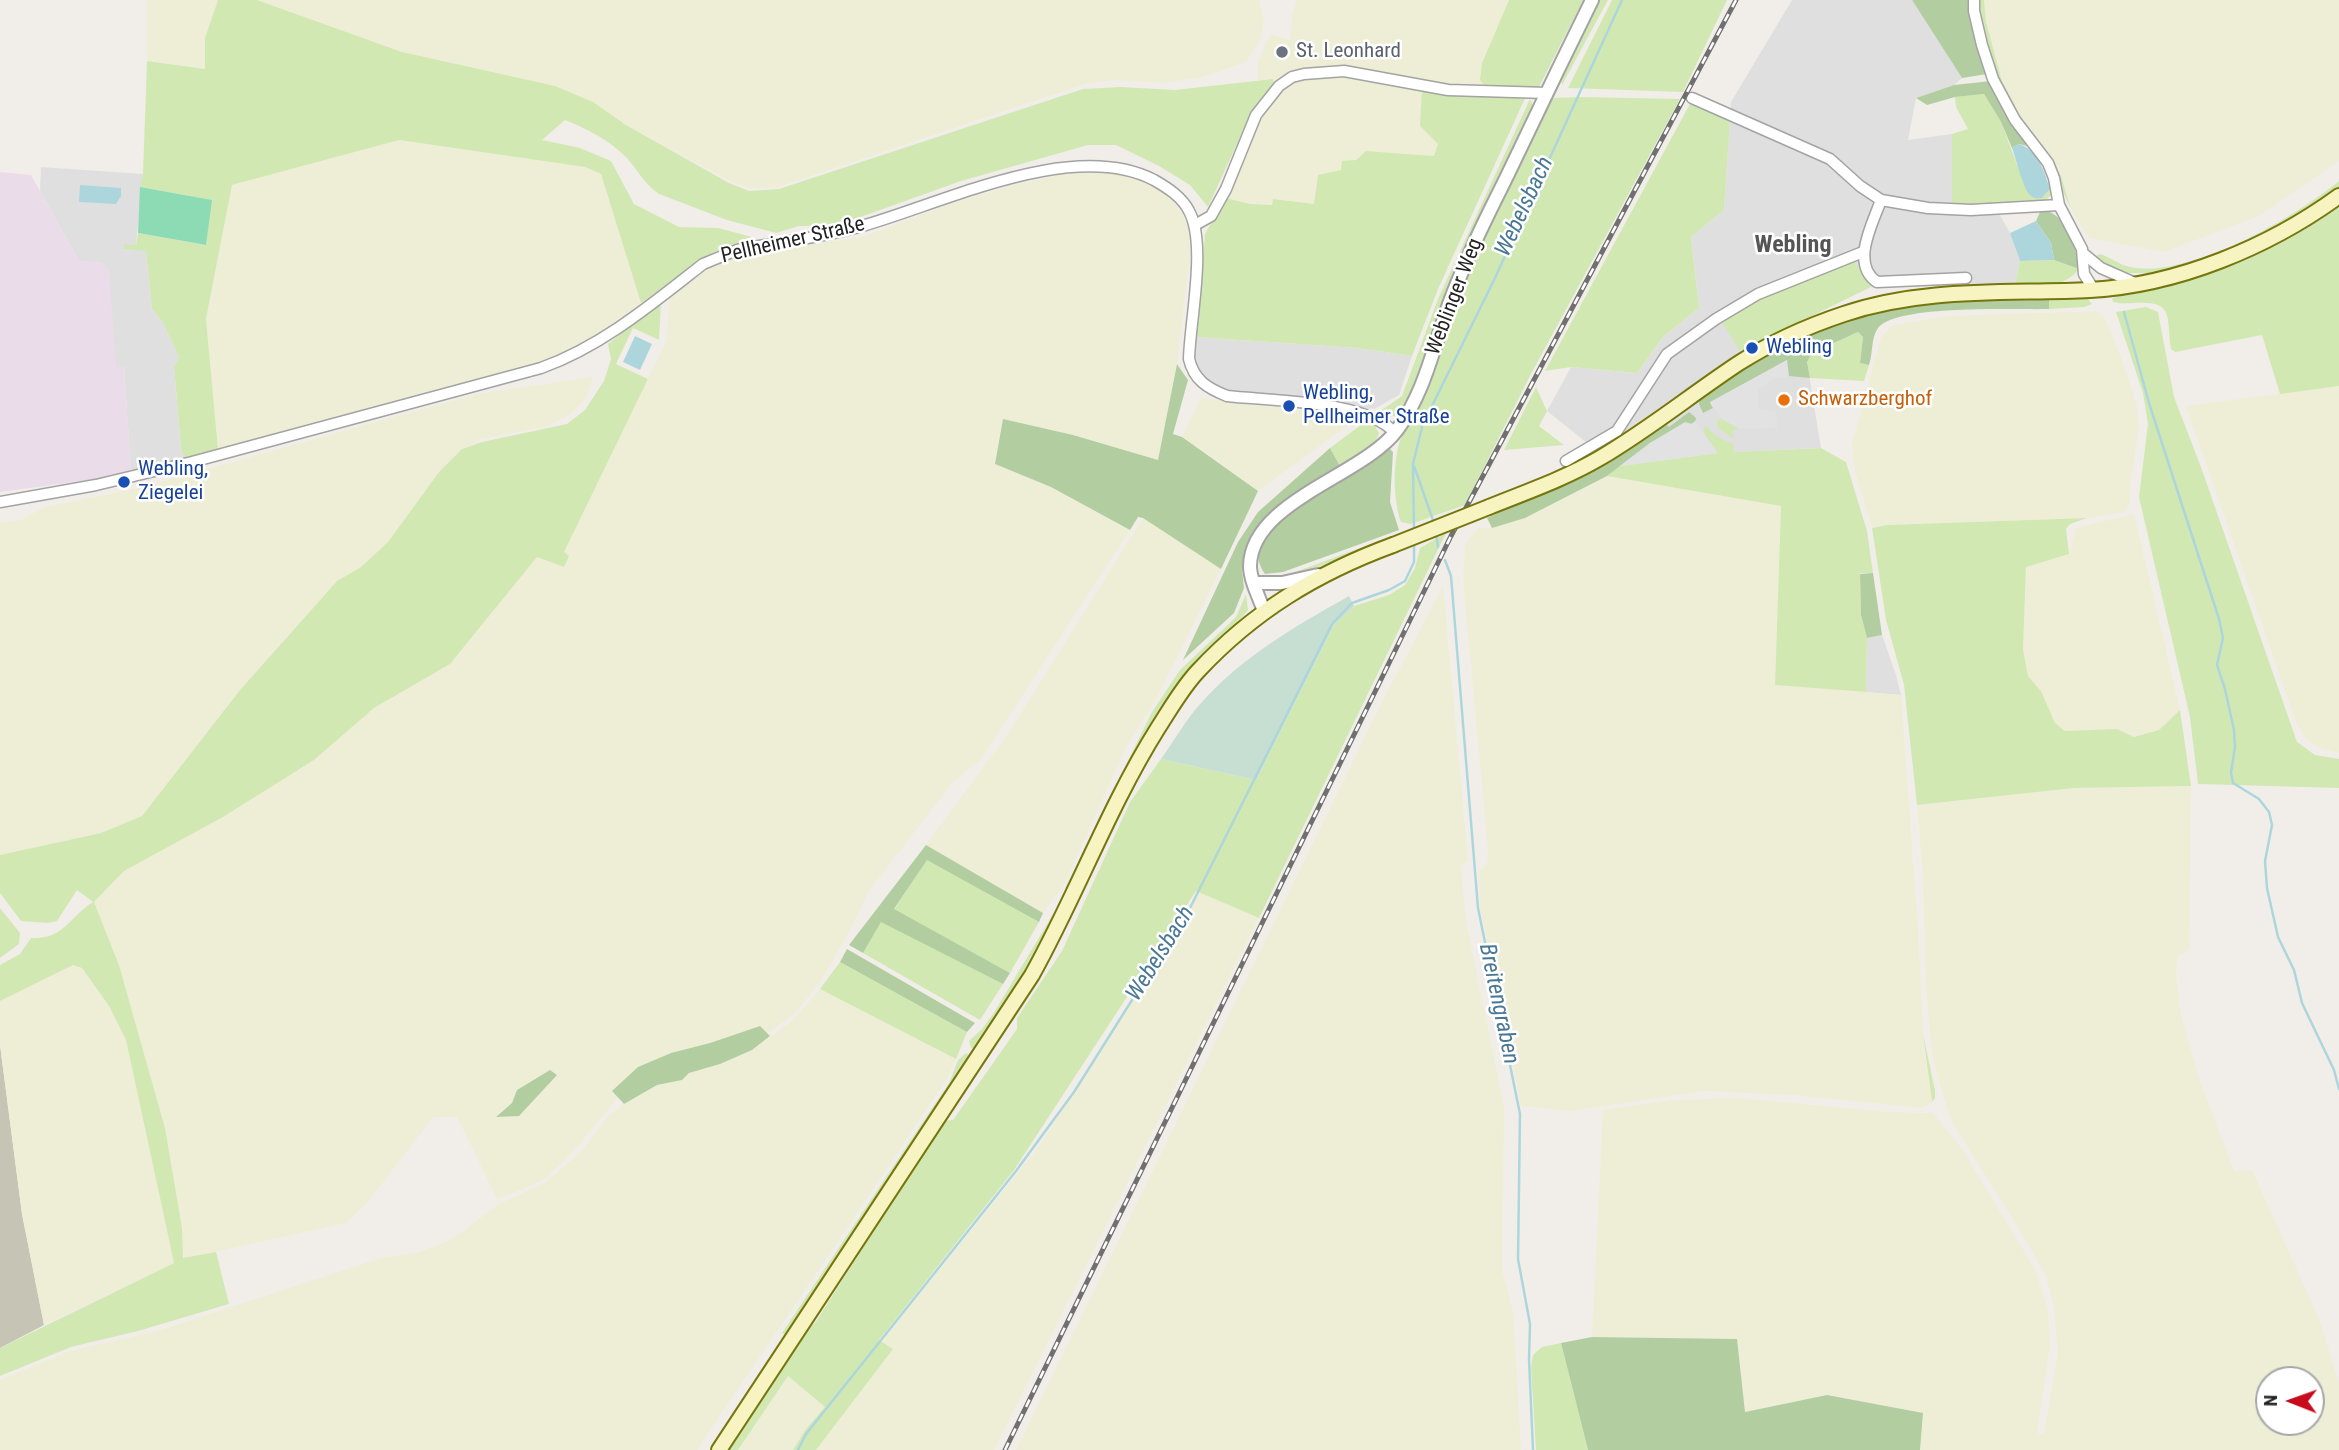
<!DOCTYPE html>
<html>
<head>
<meta charset="utf-8">
<style>
	body { margin:0 }
	#map { position:relative; width:2339px; height:1450px; overflow:hidden; background:#f1eee9; font-family:"Roboto Condensed",sans-serif }
	canvas { display:block }
	.north { position:absolute; left:2255px; top:1366px; width:70px; height:70px; box-sizing:border-box; background:#fff; border:2px solid #a7a7a7; border-radius:50%; rotate:271deg; font-size:19px; font-weight:700; line-height:28px; text-align:center; color:#222 }
	.north::after { content:''; display:block; margin:auto; width:24px; height:32px; background:#c80c1e; clip-path:polygon(50% 0,100% 100%,50% 72%,0 100%) }
</style>
</head>
<body>
<div id="map">
<canvas width="2339" height="1450"></canvas>
<div class="north">N</div>
</div>
<script>
const context = document.querySelector('canvas').getContext('2d');
context.lineJoin = 'round';
function paint(path, color) {
  context.fillStyle = color;
  context.fill(path, 'evenodd');
}
function trace(path, color, width, dash) {
  context.strokeStyle = color;
  context.lineWidth = width;
  context.lineCap = dash ? 'butt' : 'round';
  context.setLineDash(dash || []);
  context.stroke(path);
}
function drawText(font, color, halo, rows, align = 'center') {
  context.font = font + ' "Roboto Condensed",sans-serif';
  context.lineWidth = 5;
  context.setLineDash([]);
  context.textBaseline = 'middle';
  context.strokeStyle = halo;
  context.fillStyle = color;
  for (const [text, x, y, turn = 0] of rows) {
    context.save();
    context.translate(x, y);
    context.rotate((+turn || 0) * Math.PI / 180);
    context.textAlign = isNaN(turn) ? turn : align;
    if (halo) context.strokeText(text, 0, 0);
    context.fillText(text, 0, 0);
    context.restore();
  }
}
const residential = new Path2D(`
	M 1792,0 L 1912,0 L 1962,78 L 1954,85 L 1916,98 L 1908,140 L 1952,134 L 1952,214 L 2000,215 L 2010,233 L 2020,261 L 2015,284 L 1871,287 L 1852,259 L 1740,351 L 1791,325 L 1812,353 L 1807,362 L 1821,448 L 1715,453 L 1620,466 L 1614,429 L 1586,442 L 1547,411 L 1571,367 L 1637,373 L 1664,336 L 1699,308 L 1691,237 L 1724,210 L 1731,102 Z
	M 41,167 L 143,174 L 136,245 L 124,249 L 146,250 L 152,309 L 162,321 L 179,357 L 174,367 L 181,448 L 184,455 L 189,457 L 131,471 L 124,368 L 116,368 L 103,263 L 79,261 L 40,191 Z
	M 1196,337 L 1357,348 L 1412,356 L 1399,395 L 1374,409 L 1364,408 L 1332,402 L 1221,389 L 1206,380 L 1198,369 L 1194,356 Z
	M 1882,635 L 1896,675 L 1901,695 L 1866,692 L 1867,638 Z`);
const industrial = new Path2D(`
	M 0,172 L 31,175 L 79,261 L 103,263 L 109,270 L 116,367 L 124,367 L 131,471 L 96,479 L 0,492 Z`);
const construction = new Path2D(`
	M 0,1045 L 22,1214 L 44,1325 L 0,1348 Z`);
const farmland = new Path2D(`
	M 147,0 L 218,0 L 205,38 L 206,69 L 147,61 Z
	M 257,0 L 1259,0 L 1264,21 L 1260,40 L 1246,62 L 1203,77 L 1164,83 L 1115,80 L 1088,83 L 778,187 L 749,188 L 730,181 L 626,125 L 593,102 L 402,52 Z
	M 1297,0 L 1509,0 L 1482,63 L 1485,86 L 1438,144 L 1435,156 L 1366,151 L 1341,170 L 1314,204 L 1273,199 L 1273,205 L 1250,204 L 1225,198 L 1258,115 L 1279,81 L 1273,79 L 1258,80 L 1257,64 L 1270,34 L 1290,40 L 1292,14 Z
	M 1984,0 L 2339,0 L 2339,161 L 2259,216 L 2164,252 L 2089,238 L 2071,209 L 2061,176 L 2020,115 L 2002,81 L 1986,22 Z
	M 399,140 L 585,167 L 601,174 L 641,303 L 590,341 L 547,362 L 218,450 L 206,319 L 232,185 Z
	M 1101,172 L 1128,174 L 1155,187 L 1173,201 L 1188,222 L 1191,246 L 1177,364 L 1158,460 L 1073,435 L 1003,420 L 995,464 L 1051,487 L 1130,530 L 981,759 L 952,783 L 869,891 L 847,936 L 819,984 L 795,1013 L 767,1034 L 760,1026 L 710,1043 L 671,1053 L 612,1092 L 618,1098 L 570,1155 L 546,1178 L 526,1188 L 497,1199 L 457,1117 L 433,1117 L 368,1202 L 346,1223 L 183,1259 L 182,1228 L 165,1128 L 119,965 L 94,902 L 124,871 L 223,817 L 314,760 L 374,708 L 450,664 L 537,557 L 563,552 L 667,340 L 669,299 L 692,278 L 723,259 L 865,236 L 951,204 L 1010,186 L 1064,174 Z
	M 2097,311 L 2104,317 L 2121,357 L 2137,406 L 2139,428 L 2129,491 L 2130,504 L 2124,512 L 2087,518 L 1887,525 L 1872,528 L 1854,468 L 1852,444 L 1881,337 L 1891,326 L 1948,316 Z
	M 593,377 L 586,398 L 570,415 L 547,426 L 481,439 L 462,449 L 439,472 L 388,542 L 361,567 L 337,581 L 240,690 L 142,816 L 101,833 L 0,855 L 0,523 L 21,520 L 45,507 L 139,488 L 477,394 Z
	M 2339,386 L 2339,753 L 2320,748 L 2307,740 L 2297,725 L 2186,406 Z
	M 1201,398 L 1359,417 L 1258,491 L 1182,437 Z
	M 1607,476 L 1781,506 L 1775,685 L 1901,695 L 1918,929 L 1924,1049 L 1932,1102 L 1923,1108 L 1793,1095 L 1704,1091 L 1570,1111 L 1521,1106 L 1480,907 L 1479,870 L 1487,865 L 1488,850 L 1463,581 L 1465,544 L 1478,528 L 1490,528 L 1525,518 Z
	M 2134,514 L 2180,710 L 2159,730 L 2134,737 L 2117,729 L 2065,732 L 2055,723 L 2041,691 L 2028,676 L 2023,650 L 2026,567 L 2069,554 L 2076,528 Z
	M 1143,518 L 1221,569 L 1156,699 L 1125,749 L 1064,885 L 1043,913 L 926,845 L 1008,734 Z
	M 1443,586 L 1468,861 L 1461,866 L 1466,921 L 1504,1107 L 1502,1270 L 1513,1312 L 1521,1450 L 1016,1450 L 1381,704 Z
	M 2191,786 L 2189,950 L 2178,956 L 2176,970 L 2180,1010 L 2197,1073 L 2234,1171 L 2252,1170 L 2320,1321 L 2339,1384 L 2339,1450 L 1920,1450 L 1923,1413 L 1827,1395 L 1745,1412 L 1736,1339 L 1592,1337 L 1603,1110 L 1674,1100 L 1738,1098 L 1889,1112 L 1933,1113 L 1962,1149 L 2036,1271 L 2048,1311 L 2050,1345 L 2037,1433 L 2044,1434 L 2058,1353 L 2054,1307 L 2046,1276 L 2019,1229 L 1952,1122 L 1940,1085 L 1932,1052 L 1926,988 L 1923,875 L 1917,805 L 2074,788 ZM 2269,1380 L 2311,1380 L 2311,1422 L 2269,1422 Z
	M 1198,892 L 1259,918 L 994,1450 L 816,1450 L 893,1349 L 881,1342 L 1041,1144 L 1190,908 Z
	M 73,965 L 82,968 L 109,1006 L 126,1040 L 174,1263 L 44,1325 L 22,1214 L 0,1045 L 0,1001 Z
	M 820,989 L 956,1059 L 947,1079 L 697,1450 L 0,1450 L 0,1380 L 70,1351 L 161,1330 L 381,1258 L 420,1252 L 451,1240 L 499,1204 L 545,1183 L 582,1151 L 608,1116 L 624,1104 L 657,1085 L 682,1080 L 689,1073 L 720,1064 L 752,1050 L 791,1022 Z
	M 788,1376 L 825,1407 L 806,1429 L 793,1450 L 738,1450 Z`);
const grass = new Path2D(`
	M 218,0 L 257,0 L 402,52 L 555,86 L 593,102 L 626,125 L 729,183 L 749,191 L 779,189 L 1083,89 L 1121,87 L 1175,90 L 1273,79 L 1274,84 L 1247,122 L 1208,207 L 1190,185 L 1159,166 L 1116,145 L 1088,145 L 961,181 L 855,219 L 820,226 L 799,226 L 776,233 L 727,220 L 659,194 C 645,185 637,169 626,157 C 610,141 586,128 565,120 L 542,140 L 580,148 L 611,161 L 634,204 L 679,227 L 718,228 L 752,237 L 714,252 L 641,303 L 601,174 L 585,167 L 399,140 L 232,185 L 206,319 L 218,450 L 189,457 L 184,456 L 181,448 L 174,367 L 179,357 L 162,321 L 152,309 L 146,251 L 124,249 L 124,244 L 136,245 L 138,233 L 206,245 L 211,200 L 140,187 L 143,174 L 147,61 L 205,69 L 205,38 Z
	M 1509,0 L 1583,0 L 1539,87 L 1485,86 L 1480,80 L 1482,63 Z
	M 1597,0 L 1608,0 L 1562,85 L 1560,76 Z
	M 1612,0 L 1727,0 L 1683,92 L 1568,88 Z
	M 1979,0 L 1984,0 L 1986,22 L 2002,81 L 2020,115 L 2061,176 L 2071,209 C 2040,135 1983,86 1979,0 Z
	M 1422,89 L 1527,94 L 1438,289 L 1412,356 L 1357,348 L 1196,337 L 1205,234 L 1225,198 L 1250,204 L 1272,205 L 1273,199 L 1314,204 L 1318,175 L 1341,170 L 1342,161 L 1356,160 L 1366,151 L 1434,156 L 1438,144 L 1420,126 Z
	M 1984,94 L 2001,122 L 2024,183 L 2042,198 L 2050,189 L 2051,195 L 2046,200 L 2036,203 L 2026,200 L 1996,205 L 1952,206 L 1952,134 L 1968,129 L 1956,107 L 1955,97 Z
	M 1581,97 L 1680,99 L 1532,372 L 1465,505 L 1411,524 L 1401,522 C 1392,498 1391,444 1409,424 L 1431,426 L 1435,416 L 1426,416 L 1417,411 L 1451,314 L 1478,248 L 1550,98 Z
	M 1530,99 L 1532,103 L 1532,109 C 1501,174 1466,239 1441,307 C 1429,338 1424,381 1405,408 C 1398,418 1387,418 1376,414 L 1402,396 L 1438,299 Z
	M 1691,102 L 1730,121 L 1724,210 L 1691,237 L 1699,308 L 1664,336 L 1637,373 L 1571,367 L 1545,371 Z
	M 2339,181 L 2339,189 L 2315,207 L 2244,247 L 2160,273 L 2120,273 L 2105,265 L 2097,259 L 2097,255 L 2101,254 C 2111,258 2120,265 2130,267 C 2189,279 2294,218 2339,181 Z
	M 2339,203 L 2339,386 L 2280,394 L 2262,335 L 2175,352 L 2171,349 C 2166,316 2175,301 2135,303 C 2127,303 2120,304 2113,302 L 2112,299 L 2117,296 L 2165,288 L 2219,270 L 2275,244 L 2330,211 Z
	M 1853,259 L 1871,287 L 1740,351 L 1721,321 L 1792,283 Z
	M 2054,260 L 2079,269 C 2063,290 2039,284 2015,284 L 2020,261 Z
	M 2081,298 L 2088,299 L 2092,304 L 2085,307 L 2049,309 L 2049,300 Z
	M 661,302 L 659,340 L 633,328 L 616,364 L 648,379 L 564,552 L 569,556 L 564,567 L 537,557 L 450,664 L 374,708 L 314,760 L 223,817 L 124,871 L 94,902 L 119,965 L 165,1128 L 182,1228 L 183,1258 L 216,1252 L 229,1304 L 138,1331 L 71,1347 L 0,1376 L 0,1348 L 174,1263 L 126,1040 L 109,1006 L 82,968 L 73,965 L 0,1001 L 0,965 L 20,954 L 31,938 C 64,940 70,916 93,902 L 77,890 L 57,921 L 48,923 L 21,921 L 0,893 L 0,855 L 101,833 L 142,816 L 240,690 L 337,581 L 361,567 L 388,542 L 439,472 L 462,449 L 482,442 L 567,424 L 585,410 L 604,381 L 611,359 L 608,344 Z
	M 2146,307 L 2158,312 L 2174,397 L 2201,467 L 2297,742 L 2315,755 L 2339,759 L 2339,788 L 2198,784 L 2190,717 L 2139,497 L 2148,424 L 2143,393 L 2116,312 Z
	M 1858,332 L 1863,337 L 1860,363 L 1869,365 L 1864,381 L 1810,378 L 1807,362 L 1812,353 Z
	M 1536,387 L 1547,411 L 1539,426 L 1564,445 L 1504,450 Z
	M 1722,419 L 1739,429 L 1733,430 L 1733,439 L 1717,427 L 1717,420 Z
	M 1365,422 L 1375,426 L 1379,433 C 1374,450 1354,459 1341,468 L 1330,448 Z
	M 1705,426 L 1718,437 L 1733,444 L 1734,452 L 1821,448 L 1846,462 L 1867,531 L 1873,573 L 1860,573 L 1861,615 L 1867,638 L 1866,692 L 1775,685 L 1781,506 L 1607,476 L 1620,466 L 1717,453 L 1703,432 Z
	M 2087,518 L 2070,524 L 2066,529 L 2069,554 L 2026,567 L 2023,650 L 2028,676 L 2041,691 L 2055,723 L 2065,731 L 2117,729 L 2134,737 L 2159,730 L 2180,710 L 2191,786 L 2074,788 L 1917,805 L 1904,685 L 1886,620 L 1872,528 L 1887,525 Z
	M 1446,533 L 1259,918 L 1196,891 L 1014,1170 L 879,1340 L 893,1349 L 816,1450 L 793,1450 L 806,1429 L 825,1407 L 788,1376 L 738,1450 L 726,1450 L 805,1331 L 815,1323 L 944,1121 L 953,1120 L 1017,1029 L 1017,1018 L 1062,951 L 1130,802 L 1161,759 L 1256,780 L 1334,625 L 1354,606 L 1389,595 L 1405,585 L 1415,568 L 1420,548 Z
	M 1376,542 L 1377,545 L 1286,579 L 1270,577 L 1290,574 Z
	M 1246,594 L 1248,610 C 1226,638 1195,658 1174,688 C 1133,746 1105,814 1074,879 L 1064,890 L 1152,712 L 1180,670 L 1236,617 Z
	M 927,859 L 1039,922 L 1010,973 L 894,910 Z
	M 0,908 L 20,933 L 19,944 L 0,958 Z
	M 1055,911 C 1040,962 1005,1005 975,1049 L 971,1048 L 969,1041 L 982,1029 L 993,1014 Z
	M 881,921 L 1003,984 L 980,1020 L 863,953 Z
	M 840,962 L 967,1032 L 956,1059 L 820,989 Z
	M 1923,1034 L 1935,1090 L 1935,1098 L 1932,1102 Z
	M 966,1053 L 971,1056 L 787,1337 L 782,1333 L 949,1083 L 958,1060 Z
	M 1561,1343 L 1588,1450 L 1536,1450 L 1531,1367 L 1533,1355 L 1542,1347 Z`);
const forest = new Path2D(`
	M 1912,0 L 1970,0 L 1987,74 L 1962,78 Z
	M 1991,81 L 2027,146 L 2019,144 L 2012,148 L 2001,122 L 1984,94 L 1955,97 L 1927,105 L 1916,98 L 1954,85 Z
	M 2041,210 C 2045,211 2049,211 2052,213 C 2068,222 2078,252 2079,269 L 2054,260 L 2051,243 L 2036,221 Z
	M 2049,300 L 2049,309 C 2016,310 1897,304 1878,328 C 1871,337 1873,354 1869,365 L 1860,363 L 1863,337 L 1858,332 L 1812,353 L 1807,362 L 1810,378 L 1789,376 L 1787,360 L 1710,403 L 1713,408 L 1703,413 L 1699,404 L 1701,396 C 1760,356 1826,315 1899,305 C 1948,299 1999,301 2049,300 Z
	M 1177,364 L 1188,380 L 1173,434 L 1182,437 L 1258,491 L 1221,569 L 1143,518 L 1138,517 L 1130,530 L 1051,487 L 995,464 L 1003,419 L 1073,435 L 1158,460 Z
	M 1689,412 L 1696,418 L 1695,422 L 1650,443 L 1607,476 L 1525,518 L 1492,528 L 1487,518 L 1565,483 L 1667,425 L 1669,427 Z
	M 1330,448 L 1341,468 L 1283,503 L 1256,529 L 1246,548 L 1242,569 L 1244,588 L 1234,613 L 1183,660 L 1238,542 L 1258,512 Z
	M 1390,449 L 1393,452 L 1390,502 L 1399,530 L 1283,572 L 1265,574 C 1248,551 1268,532 1285,516 L 1382,451 Z
	M 1873,573 L 1882,635 L 1867,638 L 1861,615 L 1860,574 Z
	M 926,845 L 1043,913 L 1039,922 L 927,860 L 894,909 L 1010,973 L 1003,984 L 881,922 L 863,953 L 849,945 Z
	M 847,949 L 975,1023 L 967,1032 L 840,962 Z
	M 760,1026 L 770,1036 L 752,1050 L 720,1064 L 689,1073 L 682,1080 L 657,1085 L 624,1104 L 612,1091 L 638,1067 L 671,1053 L 710,1043 Z
	M 550,1070 L 557,1075 L 519,1116 L 496,1117 L 512,1103 L 517,1090 Z
	M 1592,1337 L 1737,1339 L 1745,1412 L 1827,1395 L 1923,1413 L 1920,1450 L 1588,1450 L 1561,1343 Z`);
const wetland = new Path2D(`
	M 1349,596 L 1354,606 L 1334,625 L 1256,780 L 1161,759 C 1174,741 1186,719 1202,702 C 1243,656 1296,626 1349,596 Z`);
const pitch = new Path2D(`
	M 140,187 L 212,200 L 206,245 L 138,233 Z`);
const parking = new Path2D(`
	M 1787,360 L 1788,378 L 1775,378 L 1758,389 L 1758,409 L 1776,411 L 1777,428 L 1739,429 L 1722,419 L 1713,408 L 1710,402 Z
	M 1695,421 L 1718,453 L 1620,466 L 1650,443 L 1685,422 L 1692,424 Z`);
const water = new Path2D(`
	M 2019,144 C 2038,150 2044,171 2050,189 L 2042,198 C 2038,198 2034,199 2031,196 C 2023,190 2016,158 2012,148 Z
	M 80,185 L 121,188 L 121,196 L 116,204 L 79,202 Z
	M 2036,221 L 2051,243 L 2054,260 L 2020,261 L 2010,233 Z
	M 635,336 L 652,344 L 640,370 L 623,362 Z`);
const stream = new Path2D(`
	M 2124,312 L 2149,403 L 2219,619 L 2223,638 L 2217,665 L 2225,689 L 2234,730 L 2235,747 L 2231,773 L 2233,783 L 2259,799 L 2269,812 L 2272,825 L 2265,861 L 2267,888 L 2278,937 L 2294,970 L 2302,1003 L 2334,1070 L 2339,1089
	M 1428,414 L 1495,278 L 1622,0
	M 1414,466 L 1434,523
	M 1414,530 L 1413,464 L 1422,427
	M 1436,533 L 1438,547
	M 1445,560 L 1451,576 L 1478,908 L 1520,1114 L 1518,1259 L 1530,1324 L 1529,1359 L 1533,1450
	M 798,1450 L 806,1434 L 1016,1171 L 1074,1092 L 1190,908 L 1332,624 L 1352,603 L 1389,590 L 1405,581 L 1414,562 L 1414,544`);
const minor = new Path2D(`
	M 1974,0 L 1974,11 L 1982,45 L 1993,79 L 2015,120 L 2048,163 L 2054,178 L 2059,205 L 2082,249 L 2084,274 L 2094,290
	M 1692,98 L 1830,159 L 1860,186 L 1881,200 L 1928,208 L 1971,210 L 2059,205
	M 1881,200 C 1873,223 1850,264 1877,282 L 1966,278
	M 1195,225 L 1211,216 L 1226,189 L 1256,115 L 1279,86 L 1292,77 L 1304,74 L 1344,71 L 1448,90 L 1547,93
	M 2084,254 L 2101,268 L 2135,283
	M 1566,461 L 1617,431 L 1667,354 L 1716,319 L 1758,294 L 1863,252
	M 0,502 L 96,485 L 192,462 L 541,368 C 602,346 652,304 703,264 L 737,250 C 778,242 822,238 862,226 C 944,203 1073,138 1154,180 C 1168,188 1182,197 1189,211 C 1207,244 1190,320 1189,359 C 1194,380 1207,388 1227,396 C 1270,401 1366,400 1395,433`);
const tertiary = new Path2D(`
	M 1254,583 L 1282,583 L 1318,575
	M 1264,611 C 1259,597 1250,580 1250,566 C 1251,501 1363,476 1397,430 C 1423,395 1432,353 1446,313 C 1452,294 1460,276 1468,258 C 1480,229 1495,201 1509,172 C 1536,115 1564,57 1592,0`);
const secondary = new Path2D(`
	M 1489,507 C 1526,492 1564,479 1600,458 C 1648,430 1692,394 1739,363 C 1772,342 1808,326 1844,314 C 1924,287 2007,294 2090,290 C 2178,285 2269,247 2339,196
	M 719,1450 L 1032,975 C 1077,894 1109,806 1158,728 C 1171,708 1182,688 1198,671 C 1254,611 1317,573 1393,545`);
const rail = new Path2D(`
	M 1005,1450 L 1451,536 L 1736,0`);
const secondaryBridge = new Path2D(`
	M 1393,545 L 1489,507`);
const markers = [
	[1282,52,7,"#6b7280"],
	[1752,348,7,"#1a4fb4"],
	[1784,400,7,"#e8710a"],
	[1289,406,7,"#1a4fb4"],
	[124,482,7,"#1a4fb4"]
];
const worshipNames = [
	["St. Leonhard",1296,52]
];
const streetNames = [
	["Pellheimer Straße",793,241,-13],
	["Weblinger Weg",1455,297,-69]
];
const transitNames = [
	["Webling",1766,348],
	["Webling,",1303,394],
	["Pellheimer Straße",1303,418],
	["Webling,",138,470],
	["Ziegelei",138,494]
];
const foodNames = [
	["Schwarzberghof",1798,400]
];
const waterNames = [
	["Webelsbach",1525,207,-65],
	["Webelsbach",1161,954,-58],
	["Breitengraben",1498,1004,78]
];
const quarterNames = [
	["Webling",1793,246]
];
paint(residential, '#e0dfdf');
paint(industrial, '#eadce9');
paint(construction, '#c6c4b5');
paint(farmland, '#eeeed6');
paint(grass, '#d2e8b3');
paint(forest, '#b2cea1');
paint(wetland, '#c7dfd2');
paint(pitch, '#8ddbb5');
paint(parking, '#e2e2e2');
paint(water, '#add6dc');
trace(stream, '#add6dc', 2.5);
trace(minor, '#a3a3a3', 13);
trace(tertiary, '#a3a3a3', 16);
trace(secondary, '#75760c', 18);
trace(minor, '#fff', 10);
trace(tertiary, '#fff', 12);
trace(secondary, '#f7f4c2', 14);
trace(rail, '#707070', 5);
trace(rail, '#fff', 2.5, [8]);
trace(secondaryBridge, '#75760c', 18, []);
trace(secondaryBridge, '#f7f4c2', 14);
for (const [x, y, r, color] of markers) {
  const dot = new Path2D();
  dot.arc(x, y, r, 0, 2 * Math.PI);
  context.fillStyle = color;
  context.fill(dot);
  trace(dot, '#fff', 2.5);
}
drawText('21px', '#5b616d', '#fff', worshipNames, 'left');
drawText('21px', '#222', '#fff', streetNames);
drawText('21px', '#164399', '#fff', transitNames, 'left');
drawText('21px', '#c56008', '#fff', foodNames, 'left');
drawText('italic 23px', '#497796', '#fff', waterNames);
drawText('bold 24px', '#555', '#fff', quarterNames);
</script>
</body>
</html>
